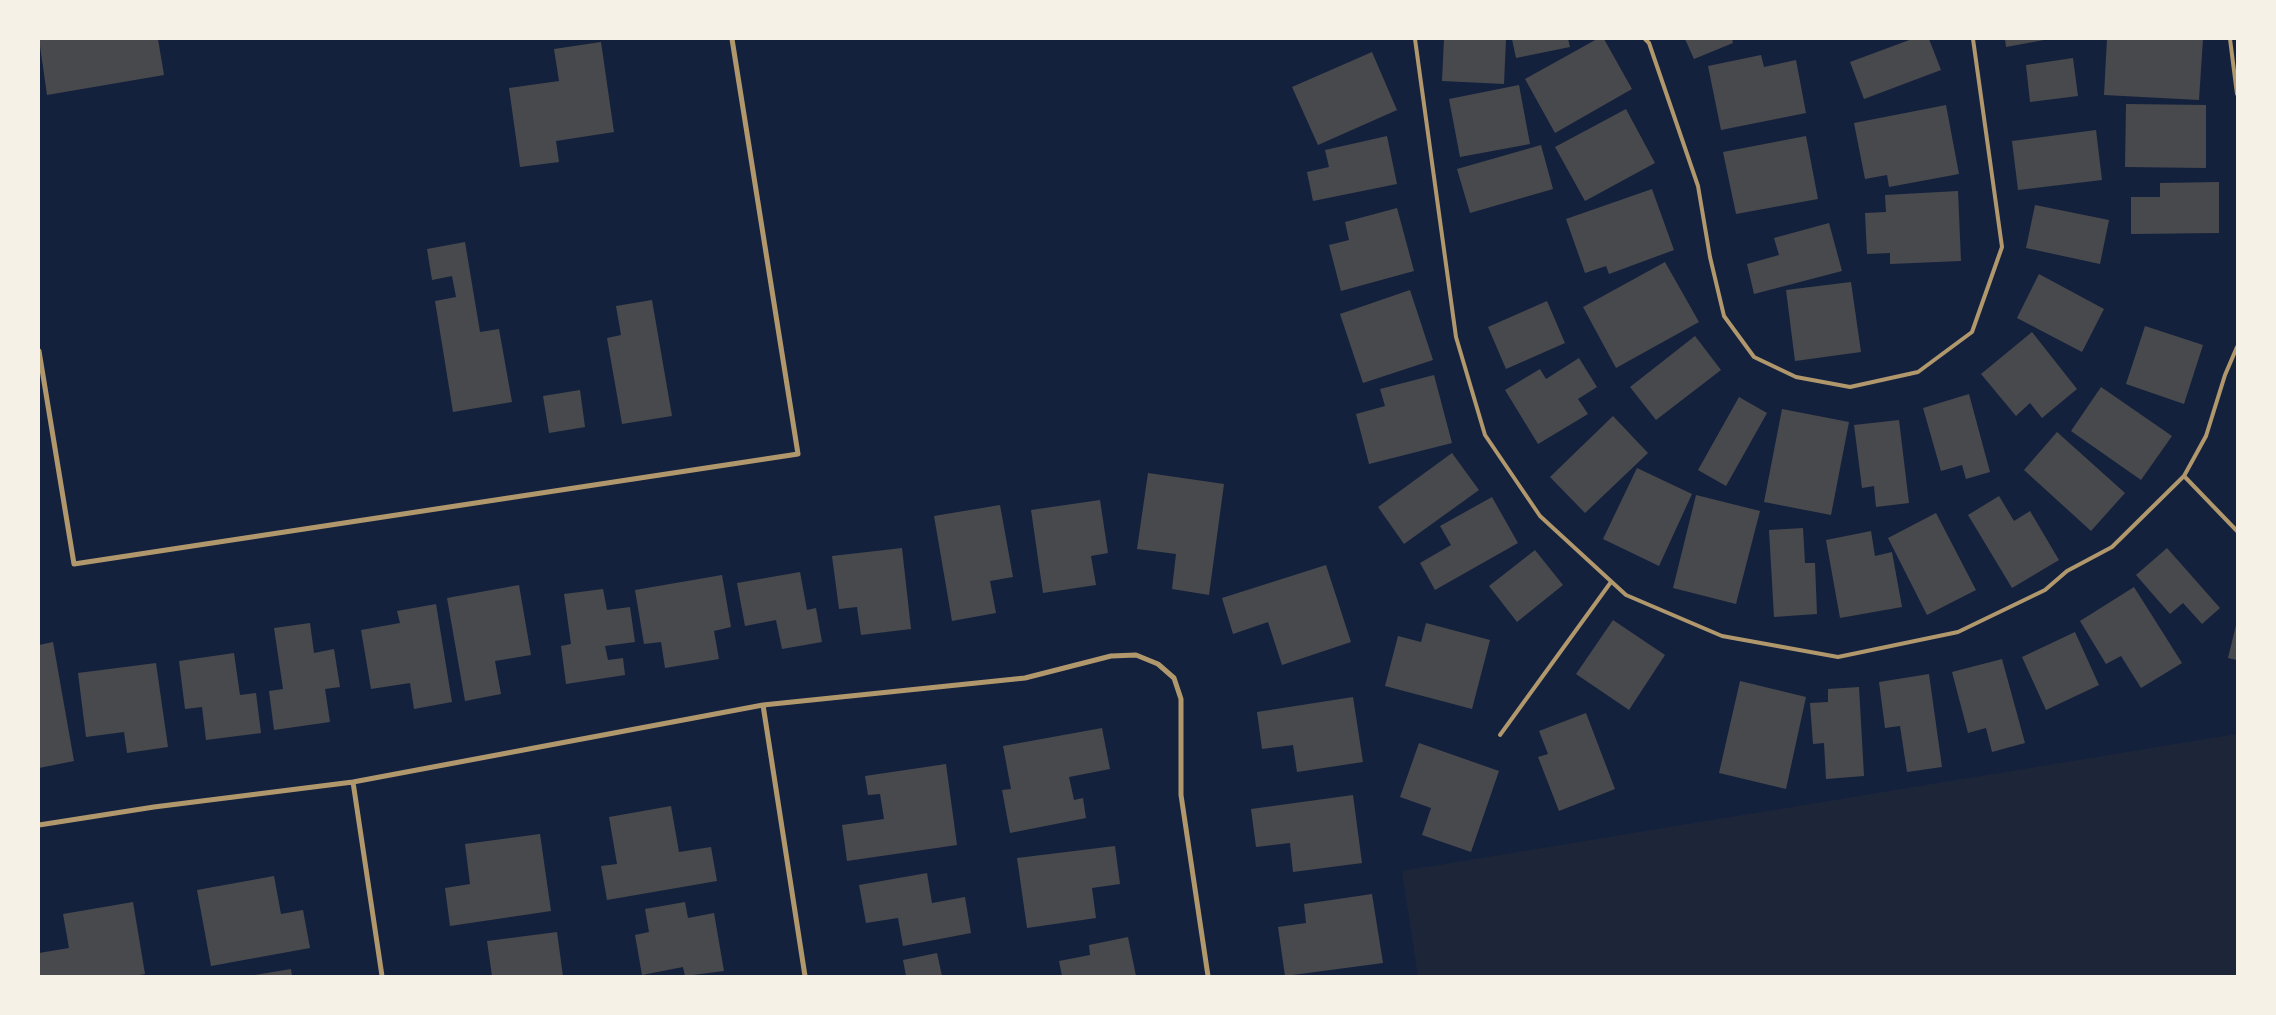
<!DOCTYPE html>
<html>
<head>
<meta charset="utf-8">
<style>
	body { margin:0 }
	#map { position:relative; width:2276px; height:1015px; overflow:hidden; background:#14213d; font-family:Inter,sans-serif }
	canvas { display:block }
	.frame { position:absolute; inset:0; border:40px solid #f6f1e7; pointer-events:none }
</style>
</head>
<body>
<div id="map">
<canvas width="2276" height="1015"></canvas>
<div class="frame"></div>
</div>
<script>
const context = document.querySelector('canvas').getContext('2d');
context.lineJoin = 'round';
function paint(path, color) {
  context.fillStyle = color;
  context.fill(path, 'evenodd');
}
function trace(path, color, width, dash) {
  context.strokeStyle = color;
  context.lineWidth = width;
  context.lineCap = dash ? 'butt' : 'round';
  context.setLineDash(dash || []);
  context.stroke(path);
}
const green = new Path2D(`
	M 2237,734 L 2237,976 L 1418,976 L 1402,871 Z`);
const building = new Path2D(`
	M 39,39 L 158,39 L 164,75 L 47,95 Z
	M 1444,39 L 1506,39 L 1504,84 L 1442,81 Z
	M 1512,39 L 1568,39 L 1570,47 L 1516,58 Z
	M 1597,39 L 1604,39 L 1632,89 L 1555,133 L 1525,79 Z
	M 1685,39 L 1732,39 L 1733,43 L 1694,59 Z
	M 1912,39 L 1929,39 L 1941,70 L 1864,99 L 1850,62 Z
	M 2005,39 L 2044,39 L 2044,40 L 2006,47 Z
	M 2107,39 L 2203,39 L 2199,100 L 2104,95 Z
	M 601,42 L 614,132 L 556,141 L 559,162 L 520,167 L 509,88 L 559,81 L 554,49 Z
	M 1372,52 L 1397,110 L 1318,145 L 1292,87 Z
	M 1761,55 L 1764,67 L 1796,60 L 1806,113 L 1721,130 L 1708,66 Z
	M 2073,58 L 2078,96 L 2030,102 L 2026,65 Z
	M 1519,85 L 1530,144 L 1460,157 L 1449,99 Z
	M 2126,104 L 2206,105 L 2206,168 L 2125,167 Z
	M 1946,105 L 1959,174 L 1889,187 L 1887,175 L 1865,179 L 1854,123 Z
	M 1626,109 L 1655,163 L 1585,201 L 1555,147 Z
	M 2096,130 L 2102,180 L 2018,190 L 2012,141 Z
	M 1387,136 L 1397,184 L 1313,201 L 1307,172 L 1329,167 L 1325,150 Z
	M 1806,136 L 1818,199 L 1736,214 L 1723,152 Z
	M 1541,145 L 1553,189 L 1470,213 L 1457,169 Z
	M 2219,182 L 2219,233 L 2131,234 L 2131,197 L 2160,197 L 2160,183 Z
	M 1652,189 L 1674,250 L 1609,274 L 1606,266 L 1585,273 L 1566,219 Z
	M 1958,191 L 1961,261 L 1890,264 L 1890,253 L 1867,254 L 1865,213 L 1886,212 L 1885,195 Z
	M 2035,205 L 2109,220 L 2100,264 L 2026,248 Z
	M 1397,208 L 1414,271 L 1341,291 L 1329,245 L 1349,240 L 1345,222 Z
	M 1829,223 L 1842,271 L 1754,294 L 1747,264 L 1779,255 L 1774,238 Z
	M 465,242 L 480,332 L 499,329 L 512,402 L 453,412 L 435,301 L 456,297 L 452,276 L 432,280 L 427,249 Z
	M 1665,262 L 1699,322 L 1616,368 L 1583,307 Z
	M 2039,274 L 2104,309 L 2082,352 L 2017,318 Z
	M 1851,282 L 1861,352 L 1795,361 L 1786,290 Z
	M 1410,290 L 1433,360 L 1363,383 L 1340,314 Z
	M 652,300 L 672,416 L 622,424 L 607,338 L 621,335 L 616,306 Z
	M 1547,301 L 1565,343 L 1506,369 L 1488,327 Z
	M 2145,326 L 2203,345 L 2184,404 L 2126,384 Z
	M 2032,332 L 2077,389 L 2042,418 L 2030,403 L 2016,416 L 1981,374 Z
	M 1695,336 L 1721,370 L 1656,420 L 1630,387 Z
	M 1579,358 L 1597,387 L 1578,399 L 1588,414 L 1538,444 L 1505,390 L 1540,369 L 1546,379 Z
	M 1434,375 L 1452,443 L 1369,464 L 1356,414 L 1385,406 L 1380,389 Z
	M 2101,387 L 2172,436 L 2141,480 L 2071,431 Z
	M 580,390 L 585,427 L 549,433 L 543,396 Z
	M 1969,394 L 1990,472 L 1966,479 L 1962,465 L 1941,471 L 1923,408 Z
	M 1739,397 L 1767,413 L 1726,486 L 1698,470 Z
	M 1782,409 L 1849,422 L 1831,515 L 1764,502 Z
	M 1613,416 L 1648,453 L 1585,513 L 1550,477 Z
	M 1899,420 L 1909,503 L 1876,507 L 1874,486 L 1862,488 L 1854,425 Z
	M 2057,432 L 2125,493 L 2091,531 L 2024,470 Z
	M 1452,453 L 1479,490 L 1404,544 L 1378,507 Z
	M 1637,468 L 1692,494 L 1659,566 L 1603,539 Z
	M 1148,473 L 1224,484 L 1209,595 L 1172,589 L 1176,554 L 1137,549 Z
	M 1696,495 L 1760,511 L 1736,604 L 1673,588 Z
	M 1999,496 L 2014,521 L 2030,511 L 2059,560 L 2012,588 L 1968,515 Z
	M 1492,497 L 1518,543 L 1435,590 L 1420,563 L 1451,545 L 1440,526 Z
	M 1100,500 L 1108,553 L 1091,556 L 1096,585 L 1043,593 L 1031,510 Z
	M 1000,505 L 1013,577 L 990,581 L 996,613 L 952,621 L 934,516 Z
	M 1936,513 L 1976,590 L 1927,615 L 1888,538 Z
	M 1803,528 L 1805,563 L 1815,563 L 1817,614 L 1774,617 L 1769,530 Z
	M 1871,531 L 1875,556 L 1892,552 L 1902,607 L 1840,618 L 1826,540 Z
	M 902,548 L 911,629 L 861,635 L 857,607 L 839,609 L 832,556 Z
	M 2167,548 L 2220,608 L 2202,624 L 2183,603 L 2170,614 L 2136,575 Z
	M 1535,550 L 1563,585 L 1517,622 L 1489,586 Z
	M 1326,565 L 1351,642 L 1282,665 L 1268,622 L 1233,634 L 1222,598 Z
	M 800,572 L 807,610 L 816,608 L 822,642 L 782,649 L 776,620 L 745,626 L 737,583 Z
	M 722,575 L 731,627 L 714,631 L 719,659 L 665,668 L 661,642 L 644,644 L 635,590 Z
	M 519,585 L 531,655 L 495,661 L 501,694 L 465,701 L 447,598 Z
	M 2134,587 L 2182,663 L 2141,688 L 2121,656 L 2106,664 L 2080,621 Z
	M 603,589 L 607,610 L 630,607 L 635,642 L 605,646 L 608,660 L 623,658 L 625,675 L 566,684 L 561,646 L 571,644 L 564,594 Z
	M 436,604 L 452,702 L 414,709 L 410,683 L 371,689 L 361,630 L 400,623 L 397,611 Z
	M 1613,620 L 1665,655 L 1629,710 L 1576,674 Z
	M 2237,621 L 2237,660 L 2228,658 Z
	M 310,623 L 314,653 L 334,649 L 340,687 L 325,689 L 330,722 L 274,730 L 269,691 L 283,689 L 274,628 Z
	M 1426,623 L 1490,640 L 1472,709 L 1385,686 L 1398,636 L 1421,642 Z
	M 2075,632 L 2099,685 L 2046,710 L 2022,657 Z
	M 53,642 L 74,761 L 39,768 L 39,645 Z
	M 234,653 L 240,695 L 256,693 L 261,733 L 206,740 L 202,707 L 185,709 L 179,661 Z
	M 2002,659 L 2025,743 L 1992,752 L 1986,728 L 1968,733 L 1952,672 Z
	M 156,663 L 168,747 L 127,753 L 124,732 L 86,737 L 78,673 Z
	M 1929,674 L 1942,767 L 1907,772 L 1900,726 L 1885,728 L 1879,682 Z
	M 1740,681 L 1806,697 L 1786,789 L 1719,773 Z
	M 1859,687 L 1864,776 L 1826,779 L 1824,743 L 1813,744 L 1810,703 L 1828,702 L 1828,689 Z
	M 1353,697 L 1363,762 L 1297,772 L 1293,745 L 1262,749 L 1257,712 Z
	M 1586,713 L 1615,789 L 1559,811 L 1538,757 L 1548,754 L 1539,731 Z
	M 1102,728 L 1110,769 L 1069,777 L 1074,800 L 1083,798 L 1086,818 L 1010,833 L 1002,790 L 1011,789 L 1003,746 Z
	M 1419,743 L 1499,771 L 1471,852 L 1422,835 L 1431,808 L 1400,797 Z
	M 946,764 L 957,845 L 847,861 L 842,825 L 884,819 L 880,794 L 868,795 L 865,776 Z
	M 1353,795 L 1362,863 L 1293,872 L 1290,843 L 1256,847 L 1251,809 Z
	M 671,806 L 679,852 L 711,847 L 717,881 L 607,900 L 601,866 L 617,864 L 609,817 Z
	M 540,834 L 551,911 L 450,926 L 445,888 L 470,884 L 465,844 Z
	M 1115,846 L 1120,884 L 1092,888 L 1096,918 L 1027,928 L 1017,858 Z
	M 927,873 L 932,903 L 965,897 L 971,933 L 903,946 L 898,918 L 866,923 L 859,885 Z
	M 274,876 L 281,914 L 303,910 L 310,948 L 211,966 L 197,890 Z
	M 1372,894 L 1383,963 L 1285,976 L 1278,927 L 1306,923 L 1304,904 Z
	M 133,902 L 145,974 L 134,976 L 40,976 L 39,953 L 69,948 L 63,914 Z
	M 685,902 L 688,918 L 714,913 L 724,971 L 685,976 L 683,967 L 642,975 L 635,935 L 649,932 L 645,909 Z
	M 557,932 L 563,976 L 492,976 L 487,941 Z
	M 1128,937 L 1136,976 L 1062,976 L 1059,961 L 1090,955 L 1089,945 Z
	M 937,953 L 942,976 L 906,976 L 903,960 Z
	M 291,969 L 292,976 L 256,976 L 255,975 Z`);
const service = new Path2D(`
	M 1415,39 L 1456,337 L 1485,435 L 1540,516 L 1626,595 L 1722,636 L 1838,657 L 1958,632 L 2045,590 L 2067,571 L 2112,547 L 2184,476 L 2206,436 L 2225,375 L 2237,347
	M 1645,39 L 1649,43 L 1698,186 L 1710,257 L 1724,316 L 1754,357 L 1796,377 L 1850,387 L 1918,372 L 1972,332 L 2002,247 L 1973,39
	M 2230,39 L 2237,94
	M 2184,476 L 2237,531
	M 1500,735 L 1611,582`);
const minor = new Path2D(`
	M 39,351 L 74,564 L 798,454 L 732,39
	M 763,705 L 805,976
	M 353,782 L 382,976
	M 39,825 L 154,807 L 353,782 L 763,705 L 1025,678 L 1111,656 L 1136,655 L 1158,664 L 1174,678 L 1181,699 L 1181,795 L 1208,976`);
paint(green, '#1d2539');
paint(building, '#48494c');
trace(service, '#b1986c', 4);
trace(minor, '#b1986c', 5);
</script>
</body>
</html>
